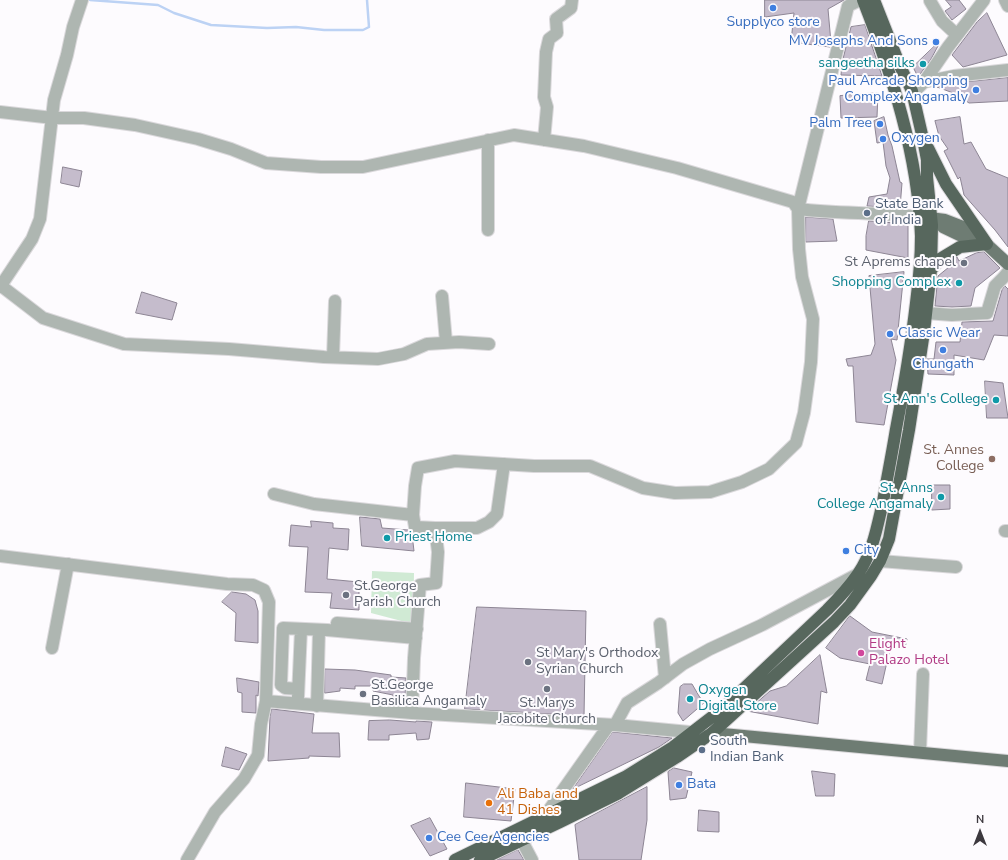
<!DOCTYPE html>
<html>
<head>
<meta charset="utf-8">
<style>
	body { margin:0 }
	#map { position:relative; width:1008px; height:860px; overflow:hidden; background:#fdfbfe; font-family:"Nunito Sans",sans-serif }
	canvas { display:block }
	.north { position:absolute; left:960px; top:812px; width:40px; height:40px; -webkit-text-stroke:3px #fdfbfe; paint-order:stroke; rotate:0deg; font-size:11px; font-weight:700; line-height:16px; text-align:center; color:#3c383e }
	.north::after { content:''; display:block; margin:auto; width:14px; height:18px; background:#3c383e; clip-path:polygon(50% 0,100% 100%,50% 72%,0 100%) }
</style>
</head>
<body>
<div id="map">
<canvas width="1008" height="860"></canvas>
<div class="north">N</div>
</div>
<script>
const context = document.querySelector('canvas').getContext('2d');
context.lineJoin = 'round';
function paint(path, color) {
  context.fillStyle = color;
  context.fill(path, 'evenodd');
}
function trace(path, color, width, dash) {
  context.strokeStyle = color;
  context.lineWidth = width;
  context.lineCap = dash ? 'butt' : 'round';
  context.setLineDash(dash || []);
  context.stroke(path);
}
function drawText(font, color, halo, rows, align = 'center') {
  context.font = font + ' "Nunito Sans",sans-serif';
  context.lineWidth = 4;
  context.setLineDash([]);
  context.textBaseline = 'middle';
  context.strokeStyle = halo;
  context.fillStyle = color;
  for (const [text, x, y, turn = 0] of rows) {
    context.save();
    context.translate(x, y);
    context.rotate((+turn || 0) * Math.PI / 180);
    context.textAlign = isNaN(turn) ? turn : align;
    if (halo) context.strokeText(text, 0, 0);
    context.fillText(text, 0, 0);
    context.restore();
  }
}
const green = new Path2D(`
	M 372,571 L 414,573 L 413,624 L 371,613 Z`);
const stream = new Path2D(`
	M 90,0 L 158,5 L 174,13 L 211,25 L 267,28 L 296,27 L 324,30 L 363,30 L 369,27 L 367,0`);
const building = new Path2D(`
	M 765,0 L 844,0 L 828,9 L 831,43 L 830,47 L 791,42 L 794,13 L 765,17 Z
	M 946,0 L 959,0 L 966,9 L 952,20 L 945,11 L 951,7 Z
	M 987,13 L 1007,55 L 963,67 L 952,55 L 977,22 Z
	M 865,25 L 882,76 L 841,75 L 842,63 L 851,27 Z
	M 936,45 L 938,46 L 931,59 L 918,77 L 913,67 Z
	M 1008,78 L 1008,101 L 969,103 L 956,94 L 937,87 L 955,83 Z
	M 878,93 L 877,117 L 841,118 L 840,96 Z
	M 884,117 L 888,135 L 892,146 L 900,182 L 902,183 L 900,208 L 867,206 L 869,197 L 887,194 L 890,178 L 886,166 L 883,142 L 877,143 L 874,121 Z
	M 960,117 L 964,144 L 971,142 L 986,169 L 1008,178 L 1008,247 L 995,230 L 964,195 L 960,177 L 958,179 L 944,151 L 948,149 L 939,136 L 935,121 Z
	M 63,167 L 82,171 L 79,187 L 61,183 Z
	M 806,217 L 833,219 L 837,241 L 806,242 Z
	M 869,221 L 908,224 L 908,258 L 866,250 L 866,236 Z
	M 984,252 L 1000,268 L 975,288 L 971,306 L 952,307 L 935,306 L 938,276 L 949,267 L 952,267 L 945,264 L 957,257 L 959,261 L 976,253 Z
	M 904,272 L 897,340 L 891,339 L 896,360 L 884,425 L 856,422 L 853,366 L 848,366 L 846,359 L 871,355 L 875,344 L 869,276 Z
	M 1005,286 L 1008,289 L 1008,336 L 994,335 L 984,360 L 954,355 L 954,375 L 928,374 L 927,359 L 934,359 L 936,342 L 960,342 L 962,322 L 993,321 L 1002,290 Z
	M 142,292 L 177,303 L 172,320 L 136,313 Z
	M 985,381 L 1003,383 L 1008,418 L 987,418 Z
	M 932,485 L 950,485 L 950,509 L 932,510 Z
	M 360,517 L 380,519 L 382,528 L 408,530 L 412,534 L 414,551 L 362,546 Z
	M 311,521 L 333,523 L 333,528 L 349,529 L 348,550 L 329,548 L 327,579 L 359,582 L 359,610 L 330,608 L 332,593 L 305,592 L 308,547 L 289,546 L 291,525 L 311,527 Z
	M 232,592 L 246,594 L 255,600 L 258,611 L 258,643 L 235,641 L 236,613 L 222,602 Z
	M 477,607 L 586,611 L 584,716 L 465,709 Z
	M 850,616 L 872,632 L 907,639 L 905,648 L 891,644 L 882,684 L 866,680 L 870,664 L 840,658 L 826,648 Z
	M 820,655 L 827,693 L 821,691 L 818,724 L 747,711 L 770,691 L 786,686 Z
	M 325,669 L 355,670 L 391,675 L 391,677 L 406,678 L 405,698 L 393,697 L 393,695 L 373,691 L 374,686 L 355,686 L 355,689 L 340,688 L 340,691 L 325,693 Z
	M 237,678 L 259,682 L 258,696 L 256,695 L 256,713 L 242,712 L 242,693 L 238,692 Z
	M 684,684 L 692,684 L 699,696 L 704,703 L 683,721 L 678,713 L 680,687 Z
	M 272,709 L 314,714 L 312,733 L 339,733 L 340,757 L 309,756 L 309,758 L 268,761 L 270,717 Z
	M 390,720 L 416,722 L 416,721 L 432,722 L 429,739 L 417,740 L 416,733 L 389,735 L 389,740 L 368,740 L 369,721 Z
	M 613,732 L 672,738 L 659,747 L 573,789 Z
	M 226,747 L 247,754 L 239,770 L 222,766 Z
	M 674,768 L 692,772 L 686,798 L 670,800 L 668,772 Z
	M 812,771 L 835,774 L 834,796 L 816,796 Z
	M 466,783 L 515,789 L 511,821 L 464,817 Z
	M 647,787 L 647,820 L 641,860 L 579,860 L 575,825 Z
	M 699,810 L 719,812 L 719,832 L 698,831 Z
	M 430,818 L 447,849 L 430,856 L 411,826 Z
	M 518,850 L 524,860 L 497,860 Z`);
const minor = new Path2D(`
	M 930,0 L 930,1 L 942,21 L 957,35
	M 1005,0 L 1008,6
	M 924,82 L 954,76 L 1008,70
	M 912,94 L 924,82 L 948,47 L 984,0
	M 0,112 L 53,118 L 84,118 L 135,125 L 198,139 L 231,149 L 266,163 L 321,167 L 363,167 L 514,135 L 584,146 L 677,168 L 793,202 L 798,209 C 839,214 879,212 919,217
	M 488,140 L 488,230
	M 544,140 L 547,107 L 544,97 L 546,52 L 549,39 L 557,33 L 556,19 L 571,8 L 572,0
	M 0,285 L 43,318 L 124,344 L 229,349 L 324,357 L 378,359 L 404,354 L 427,344 L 459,342 L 489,344
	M 0,287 L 32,239 L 40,219 L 54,100 L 67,55 L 73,27 L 82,0
	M 442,296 L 446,342
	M 926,313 L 952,315 L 987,313 L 995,286 L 1003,278 L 1008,272
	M 333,357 L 335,301
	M 274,494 L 314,504 L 413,515 L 415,486 L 418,468 L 455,461 L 534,466 L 590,466 L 643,488 L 675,493 L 710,492 L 742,482 L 769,469 L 796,443 L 804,413 L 811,362 L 813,319 L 802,277 L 799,249 L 798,209 L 848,6 L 860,0
	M 435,528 L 477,528 L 489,522 L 497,514 L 504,464
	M 1005,531 L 1008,531
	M 0,556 L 227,584 L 253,585 L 264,590 L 269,602 L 266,701
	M 880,561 L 956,567
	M 337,623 L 417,629
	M 660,624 L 665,678
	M 52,648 L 68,564
	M 298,689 L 285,688 L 281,685 L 283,628 L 327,630 L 416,638
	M 298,697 L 301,629
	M 317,706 L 319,630
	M 412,713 L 414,658 L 420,585 L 436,583 L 438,552 L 435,528 L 415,527 L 413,515
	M 615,725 L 627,703 L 658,683 L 683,664 L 710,649 L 762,625 L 858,574
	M 920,752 L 923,674
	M 544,817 L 609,725
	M 522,841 L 532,860
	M 187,860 L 215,812 L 244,779 L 258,755 L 261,724 L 266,701 L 412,713 L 615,725 L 700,733`);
const major = new Path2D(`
	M 922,217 L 945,220 L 971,230 L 1008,264
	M 943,227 L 968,239 L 983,243
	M 712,733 L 1008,761`);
const highway = new Path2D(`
	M 928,148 L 946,184 L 987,244 L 960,247 L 940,259 L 931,270
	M 455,860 L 625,777 L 673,747 L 721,710 L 827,610 C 838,599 849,587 858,574 C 873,552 877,527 883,502 C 887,478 892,454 896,429 C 904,387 911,345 916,303 C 919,280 921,258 921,236 C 918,155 892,74 863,0
	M 480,860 L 560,822 L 619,793 L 677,757 L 712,733 L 834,622 L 850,605 L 871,576 L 880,561 L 889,539 L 909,430 L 924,332 L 931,270 L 932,225 L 927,177 L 927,160 L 923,139 L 912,91 L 900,66 L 874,0`);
const markers = [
	[773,8,4,"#3f7fe0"],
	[936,42,4,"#3f7fe0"],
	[923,64,4,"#0f9aa8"],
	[976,90,4,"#3f7fe0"],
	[880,124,4,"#3f7fe0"],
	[883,139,4,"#3f7fe0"],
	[867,213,4,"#5c6f8a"],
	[964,263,4,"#6b7280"],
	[959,283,4,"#0f9aa8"],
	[890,334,4,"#3f7fe0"],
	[943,350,4,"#3f7fe0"],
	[996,400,4,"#0f9aa8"],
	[992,459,4,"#8d6e63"],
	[941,497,4,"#0f9aa8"],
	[387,538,4,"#0f9aa8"],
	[846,551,4,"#3f7fe0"],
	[346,595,4,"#6b7280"],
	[861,653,4,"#d1479c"],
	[528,662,4,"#6b7280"],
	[547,689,4,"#6b7280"],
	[363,694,4,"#6b7280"],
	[690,699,4,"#0f9aa8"],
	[702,750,4,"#5c6f8a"],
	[679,785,4,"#3f7fe0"],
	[489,803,4,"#e8710a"],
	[429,838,4,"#3f7fe0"]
];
const shopNames = [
	["Supplyco store",773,23,"center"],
	["MV Josephs And Sons",928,42,"right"],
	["Paul Arcade Shopping",968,82,"right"],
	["Complex Angamaly",968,98,"right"],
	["Palm Tree",872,124,"right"],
	["Oxygen",891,139],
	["Classic Wear",898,334],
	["Chungath",943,365,"center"],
	["City",854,551],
	["Bata",687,785],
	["Cee Cee Agencies",437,838]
];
const cultureNames = [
	["sangeetha silks",915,64],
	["Shopping Complex",951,283],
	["St Ann's College",988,400],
	["St. Anns",933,489],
	["College Angamaly",933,505],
	["Priest Home",395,538,"left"],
	["Oxygen",698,691,"left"],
	["Digital Store",698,707,"left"]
];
const serviceNames = [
	["State Bank",875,205],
	["of India",875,221],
	["South",710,742],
	["Indian Bank",710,758]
];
const worshipNames = [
	["St Aprems chapel",956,263,"right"],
	["St.George",354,587],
	["Parish Church",354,603],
	["St Mary's Orthodox",536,654],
	["Syrian Church",536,670],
	["St.George",371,686],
	["Basilica Angamaly",371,702],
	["St.Marys",547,704,"center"],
	["Jacobite Church",547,720,"center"]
];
const educationNames = [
	["St. Annes",984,451],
	["College",984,467]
];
const hotelNames = [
	["Elight",869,645],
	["Palazo Hotel",869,661]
];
const foodNames = [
	["Ali Baba and",497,795],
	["41 Dishes",497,811]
];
paint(green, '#d0ead4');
trace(stream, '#bcd2f4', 2.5);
paint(building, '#c5bccc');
trace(building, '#8d8594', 1);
trace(minor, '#dad8db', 14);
trace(major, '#dad8db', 14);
trace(highway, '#dad8db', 14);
trace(minor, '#aeb6b1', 12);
trace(major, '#6e7c73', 12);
trace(highway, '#57675d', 12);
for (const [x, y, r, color] of markers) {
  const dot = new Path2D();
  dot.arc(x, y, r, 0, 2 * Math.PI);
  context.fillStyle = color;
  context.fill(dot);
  trace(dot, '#fdfbfe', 1.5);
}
drawText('14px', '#366cbe', '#fdfbfe', shopNames, 'left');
drawText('14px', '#0d838f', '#fdfbfe', cultureNames, 'right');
drawText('14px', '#4e5e75', '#fdfbfe', serviceNames, 'left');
drawText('14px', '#5b616d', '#fdfbfe', worshipNames, 'left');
drawText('14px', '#785e54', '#fdfbfe', educationNames, 'right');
drawText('14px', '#b23c85', '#fdfbfe', hotelNames, 'left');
drawText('14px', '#c56008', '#fdfbfe', foodNames, 'left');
</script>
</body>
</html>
